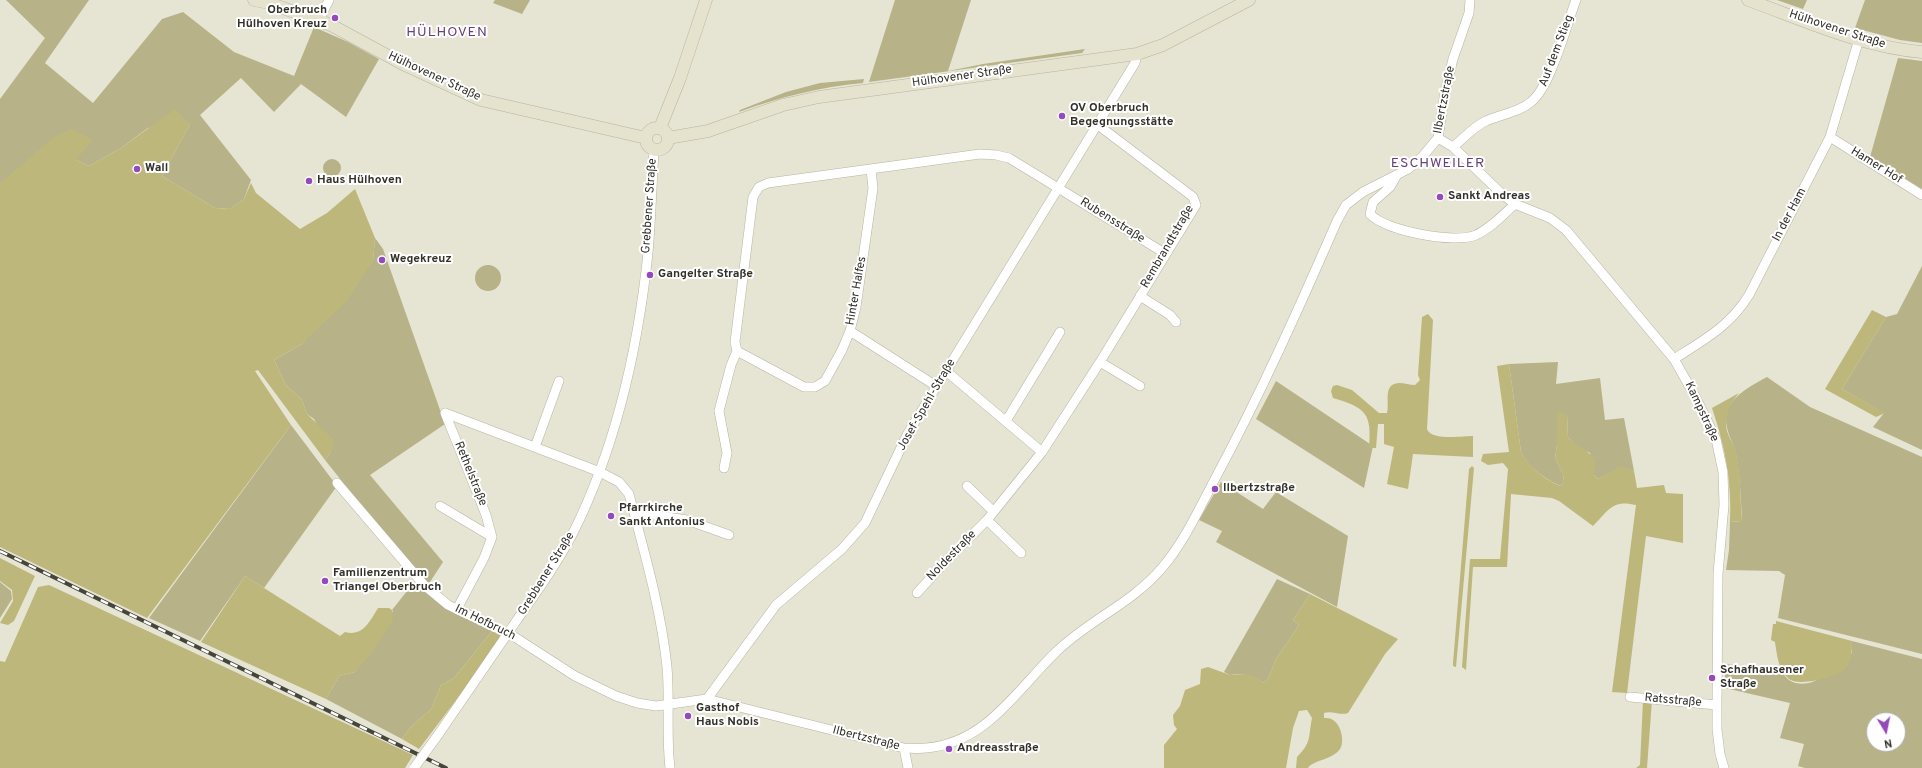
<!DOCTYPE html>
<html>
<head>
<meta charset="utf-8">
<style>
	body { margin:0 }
	#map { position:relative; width:1922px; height:768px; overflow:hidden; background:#e6e4d2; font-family:Overpass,sans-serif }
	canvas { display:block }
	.north { position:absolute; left:1866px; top:712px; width:40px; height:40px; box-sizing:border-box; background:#fff; border:1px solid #adadaa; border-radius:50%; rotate:170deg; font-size:11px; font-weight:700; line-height:16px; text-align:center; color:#32312a }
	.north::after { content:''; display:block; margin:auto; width:14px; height:18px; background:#954abb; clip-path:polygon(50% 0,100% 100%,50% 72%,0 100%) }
</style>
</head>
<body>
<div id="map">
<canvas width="1922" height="768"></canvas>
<div class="north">N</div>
</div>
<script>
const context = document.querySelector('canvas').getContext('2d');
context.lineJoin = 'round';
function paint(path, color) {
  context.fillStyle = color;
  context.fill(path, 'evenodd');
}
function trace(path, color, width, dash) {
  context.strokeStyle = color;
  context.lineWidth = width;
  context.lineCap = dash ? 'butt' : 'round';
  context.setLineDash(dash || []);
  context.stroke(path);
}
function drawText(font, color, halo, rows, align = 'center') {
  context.font = font + ' Overpass,sans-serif';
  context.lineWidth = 4;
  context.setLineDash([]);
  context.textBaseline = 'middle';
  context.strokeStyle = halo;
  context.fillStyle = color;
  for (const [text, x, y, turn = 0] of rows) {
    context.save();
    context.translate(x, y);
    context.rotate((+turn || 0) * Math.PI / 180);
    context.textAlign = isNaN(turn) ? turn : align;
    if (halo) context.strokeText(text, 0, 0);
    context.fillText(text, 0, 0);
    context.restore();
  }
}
const green = new Path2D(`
	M 6,0 L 89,0 L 45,63 L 93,103 L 162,19 L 183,12 L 234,52 L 294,76 L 314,27 L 348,42 L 379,59 L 346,117 L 301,84 L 274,112 L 241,78 L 200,115 L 251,180 L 244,199 L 230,209 L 215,208 L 162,176 L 190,124 L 148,128 L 121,148 L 89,166 L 76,160 L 0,183 L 0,99 L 45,38 Z
	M 495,0 L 530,0 L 522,14 L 493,3 Z
	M 895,0 L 971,0 L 948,71 L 983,64 L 1085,49 L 1082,53 L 869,82 Z
	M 1777,0 L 1807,0 L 1803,9 Z
	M 1865,0 L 1922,0 L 1922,43 L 1900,40 L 1855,28 Z
	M 1898,58 L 1922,61 L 1922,189 L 1870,157 Z
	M 864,79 L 863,83 C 820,87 780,97 739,112 L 740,110 L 786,92 L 820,83 Z
	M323 168a9 9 0 1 1 18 0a9 9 0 1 1-18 0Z
	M 375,238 L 383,249 L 445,424 L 370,475 L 443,562 L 428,585 L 405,560 L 325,460 L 331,452 L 314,419 L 307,414 L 302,400 L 286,385 L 274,360 L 302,344 L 373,261 Z
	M475 278a13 13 0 1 1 26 0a13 13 0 1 1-26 0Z
	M 1922,266 L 1922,450 L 1873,427 L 1884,413 L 1842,389 L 1886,317 L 1897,314 Z
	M 1558,362 L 1556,384 L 1600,378 L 1605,420 L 1624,418 L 1634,471 L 1621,467 L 1598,479 L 1594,475 L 1590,453 L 1579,448 L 1568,437 L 1567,415 L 1557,414 L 1557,445 L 1555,458 L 1563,474 L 1564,482 L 1561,486 C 1546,480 1528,467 1521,452 L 1509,364 Z
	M 1767,377 L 1810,407 L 1922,457 L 1922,654 L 1778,618 L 1785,575 L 1779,571 L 1726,570 L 1729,550 L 1730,522 L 1742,521 C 1741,499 1740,476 1736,454 C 1734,445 1729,437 1727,428 C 1721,401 1747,388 1767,377 Z
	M 1276,381 L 1373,446 L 1364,488 L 1256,419 Z
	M 291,425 L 337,486 L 264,588 L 245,576 L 200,641 L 149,618 Z
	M 1221,482 L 1263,509 L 1276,492 L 1348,536 L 1337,607 L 1216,542 L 1222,531 L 1199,520 Z
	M 1277,579 L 1310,594 L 1293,620 L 1299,625 L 1276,659 L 1268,679 L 1263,683 C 1254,675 1242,673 1230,675 L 1224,672 Z
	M 415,581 L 492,631 L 454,678 L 441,685 L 432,708 L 410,728 L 402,739 L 326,699 L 339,676 L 355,672 L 393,611 L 392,610 Z
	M 0,582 L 11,591 L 12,599 L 0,618 Z
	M 1852,641 L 1922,659 L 1922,768 L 1805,768 L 1798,766 L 1804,744 L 1780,738 L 1790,703 L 1725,688 L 1725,664 L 1781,670 C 1783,673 1786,678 1789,680 C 1811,694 1837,666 1852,653 ZM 1874,720 L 1898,720 L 1898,744 L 1874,744 Z`);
const forest = new Path2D(`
	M 175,109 L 190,124 L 162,176 L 215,208 L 230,209 L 244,199 L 251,183 L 256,193 L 300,229 L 327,213 L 355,189 L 375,238 L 373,261 L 347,301 L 302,344 L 274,360 L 286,385 L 302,400 L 307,414 L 334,440 L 331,452 L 325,460 L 258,370 L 255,371 L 291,425 L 147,618 L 0,547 L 0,183 L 55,136 L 71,129 L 93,140 L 76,160 L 89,166 L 121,148 Z
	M 1872,310 L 1886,317 L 1842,389 L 1885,413 L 1876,417 L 1825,389 Z
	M 1428,314 L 1433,320 L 1427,429 C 1431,441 1463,436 1473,436 L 1473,457 L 1413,454 L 1408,489 L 1387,484 L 1394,447 L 1384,444 L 1384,424 L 1378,424 L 1376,448 L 1369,448 C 1372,413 1366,408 1333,398 L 1331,391 L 1333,386 L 1337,385 L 1352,390 L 1379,413 L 1387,413 C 1390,403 1382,384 1399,383 C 1404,383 1410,385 1415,385 L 1420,380 L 1418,375 L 1422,317 Z
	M 1509,364 L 1521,452 C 1528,466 1546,481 1561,486 L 1564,482 L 1563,474 L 1555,458 L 1557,445 L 1557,414 L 1559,412 L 1567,415 L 1568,437 C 1577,446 1587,450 1595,459 L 1594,475 L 1598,479 L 1621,466 L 1634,471 L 1637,488 L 1664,485 L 1666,493 L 1683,494 L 1683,543 L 1646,536 L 1627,693 L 1612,692 L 1636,505 C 1612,499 1608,511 1593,526 L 1559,501 L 1552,498 L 1511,494 L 1507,567 L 1473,567 L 1466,670 L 1462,667 L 1470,559 L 1500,559 L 1508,469 L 1503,463 L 1488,465 L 1481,461 L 1483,454 L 1509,452 L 1497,366 Z
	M 1739,393 C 1731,402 1727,412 1726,424 C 1726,435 1734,443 1736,453 C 1741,475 1740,499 1742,521 L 1730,522 C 1732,482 1725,446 1712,408 Z
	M 1472,466 L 1474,468 L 1456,667 L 1453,666 L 1453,663 L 1467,493 L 1469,469 Z
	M 0,558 L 35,576 L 14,621 L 8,625 L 0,623 L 13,601 L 12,590 L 0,581 Z
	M 245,576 L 340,636 L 345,632 C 363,637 370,621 378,608 L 389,608 L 392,610 L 393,620 L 371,654 L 355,672 L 339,676 L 326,699 L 201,642 Z
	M 49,585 L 413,755 L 405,768 L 0,768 L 0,661 L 5,662 L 38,587 Z
	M 1310,594 L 1398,639 L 1385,654 L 1348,713 C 1340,716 1332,710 1324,713 L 1324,718 C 1327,718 1330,718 1333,720 C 1341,725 1345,741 1340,749 C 1332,760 1313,760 1308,768 L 1296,768 L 1297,757 C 1312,742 1308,738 1312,718 L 1307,710 L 1299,711 L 1293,728 L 1286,768 L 1164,768 L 1164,745 L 1177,729 L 1174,725 L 1173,715 L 1180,706 L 1185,690 L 1200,684 L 1201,669 L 1208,667 L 1230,675 L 1246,674 L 1256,677 L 1263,683 L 1268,679 L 1276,659 L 1299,625 L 1293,620 Z
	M 1776,621 L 1852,641 C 1852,649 1852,661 1846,668 C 1838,677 1799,687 1789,679 C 1778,670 1777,655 1775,642 L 1771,640 L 1773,624 L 1776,624 Z
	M 492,631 L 504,637 L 419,749 L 402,739 L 410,728 L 432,708 L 441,685 L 454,678 Z
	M 1643,700 L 1652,700 L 1647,768 L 1636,768 L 1640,765 Z`);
const minor = new Path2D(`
	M 319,20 L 329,0
	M 1830,137 L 1922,195
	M 1438,138 L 1453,147 L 1503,195 L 1515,204 L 1550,218 L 1566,230 L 1674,359 L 1696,398 L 1716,439 L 1723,472 L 1724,505 L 1718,574 L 1717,705 L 1717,729 L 1720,754 L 1724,768
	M 1453,147 C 1463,139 1474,126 1486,121 C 1501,114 1518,113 1531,102 C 1551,86 1566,26 1576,0
	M 871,170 L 873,188 L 856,307 L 850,331 L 842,350 L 825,381 L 815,387 L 804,387 L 737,351 L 735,342 L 753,197 L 759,187 L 768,183 L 980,154 L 996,155 L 1009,158 L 1166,254
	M 1397,175 L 1390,187 L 1373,202 L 1370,214 C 1385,231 1455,244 1476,235 C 1491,228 1503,215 1515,204
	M 1140,296 L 1170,315 L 1176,322
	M 850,331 L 936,386
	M 1674,359 C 1704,340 1730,326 1749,295 L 1830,137 L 1859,39
	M 1100,362 L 1140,386
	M 946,371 L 1042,452 L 1100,362 L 1196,205 L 1193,197 L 1098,125
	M 445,413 L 600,472 L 619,482 L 629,494 C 644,551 661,609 667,667 C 670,701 666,735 670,768
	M 445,413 L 486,515 L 492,537
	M 1006,421 L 1060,332
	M 535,447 L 559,381
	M 724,468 L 727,453 L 719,411 L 731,365 L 737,351
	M 337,483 L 424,585 L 448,605 L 513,636 L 575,676 L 616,696 L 637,703 L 656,706 L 707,699 L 904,748 C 911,748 919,749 926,748 C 986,743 1016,691 1055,653 C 1087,621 1131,604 1161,569 C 1184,543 1200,507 1216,477 C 1261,393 1299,308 1337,221 L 1346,205 L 1363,192 L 1408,169 L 1422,157 L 1438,138 L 1445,92 L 1453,59 L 1469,13 L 1470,0
	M 967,486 L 993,511
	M 440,506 L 492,537
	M 635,517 L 647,514 L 687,520 L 729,535
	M 987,520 L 1021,553
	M 917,593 L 944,563 L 987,520 L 1042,452
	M 457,609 L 484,558 L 492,537
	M 519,617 C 538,590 558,562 573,533 C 616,447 638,348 648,253 C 651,219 652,184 654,150
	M 1630,697 L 1717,705
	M 707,699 L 776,605 L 842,549 L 865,523 L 908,433 L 1135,63 L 1137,54
	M 438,735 L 495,652
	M 904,748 L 908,768`);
const secondary = new Path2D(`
	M 254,0 L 269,3 L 331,25 L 403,64 L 481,100 L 646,138
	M 1748,0 C 1804,20 1862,47 1922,52
	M646 139a11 11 0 1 1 22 0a11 11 0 1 1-22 0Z
	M 660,128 L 680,78 L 706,0
	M 668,138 L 708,131 L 783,105 L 819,97 L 1137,54 L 1163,45 L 1249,0`);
const rail = new Path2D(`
	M 0,551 L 446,768`);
const minorBridge = new Path2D(`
	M 495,652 L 519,617
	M 414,768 L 438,735`);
const markers = [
	[335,18,4,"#954abb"],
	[1062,116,4,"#954abb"],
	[137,169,4,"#954abb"],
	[309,181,4,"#954abb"],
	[1440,197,4,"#954abb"],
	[382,260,4,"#954abb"],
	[650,275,4,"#954abb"],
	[1215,489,4,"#954abb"],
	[611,516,4,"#954abb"],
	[325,581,4,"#954abb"],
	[1712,678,4,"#954abb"],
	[688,716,4,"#954abb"],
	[949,749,4,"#954abb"]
];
const poiNames = [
	["Oberbruch",327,11,"right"],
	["Hülhoven Kreuz",327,25,"right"],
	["OV Oberbruch",1070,109],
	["Begegnungsstätte",1070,123],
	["Wall",145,169],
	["Haus Hülhoven",317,181],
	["Sankt Andreas",1448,197],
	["Wegekreuz",390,260],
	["Gangelter Straße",658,275],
	["Ilbertzstraße",1223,489],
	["Pfarrkirche",619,509],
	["Sankt Antonius",619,523],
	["Familienzentrum",333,574],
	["Triangel Oberbruch",333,588],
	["Schafhausener",1720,671],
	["Straße",1720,685],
	["Gasthof",696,709],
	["Haus Nobis",696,723],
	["Andreasstraße",957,749]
];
const streetNames = [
	["Hülhovener Straße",1837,30,18],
	["Auf dem Stieg",1557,51,-69],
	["Hülhovener Straße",434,77,25],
	["Hülhovener Straße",962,77,-8],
	["Ilbertzstraße",1445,100,-79],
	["Hamer Hof",1876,166,32],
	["Grebbener Straße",650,206,-86],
	["In der Ham",1790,215,-62],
	["Rubensstraße",1112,221,32],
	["Rembrandtstraße",1168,247,-60],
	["Hinter Halfes",857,291,-80],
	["Josef-Spehl-Straße",927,405,-60],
	["Kampstraße",1701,412,65],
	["Rethelstraße",470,474,68],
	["Noldestraße",952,556,-46],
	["Grebbener Straße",547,574,-58],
	["Im Hofbruch",485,623,26],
	["Ratsstraße",1673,701,5],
	["Ilbertzstraße",866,739,14]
];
const quarterNames = [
	["HÜLHOVEN",447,33],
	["ESCHWEILER",1438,164]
];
paint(green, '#b7b287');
paint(forest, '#bdb77b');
trace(minor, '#b6b4a2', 10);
trace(secondary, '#b6b4a2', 13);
trace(minor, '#fff', 9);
trace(secondary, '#e5e2ce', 12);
trace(rail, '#46453c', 4);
trace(rail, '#fff', 2.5, [8]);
trace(minorBridge, '#b6b4a2', 10, []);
trace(minorBridge, '#fff', 9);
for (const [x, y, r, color] of markers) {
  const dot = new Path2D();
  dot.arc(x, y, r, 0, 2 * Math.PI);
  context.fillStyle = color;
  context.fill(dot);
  trace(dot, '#fff', 1.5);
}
drawText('bold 12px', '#32312a', '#fff', poiNames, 'left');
drawText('12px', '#32312a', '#fff', streetNames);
context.letterSpacing = '1px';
drawText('14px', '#66417a', '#fff', quarterNames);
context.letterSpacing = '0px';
</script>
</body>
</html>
